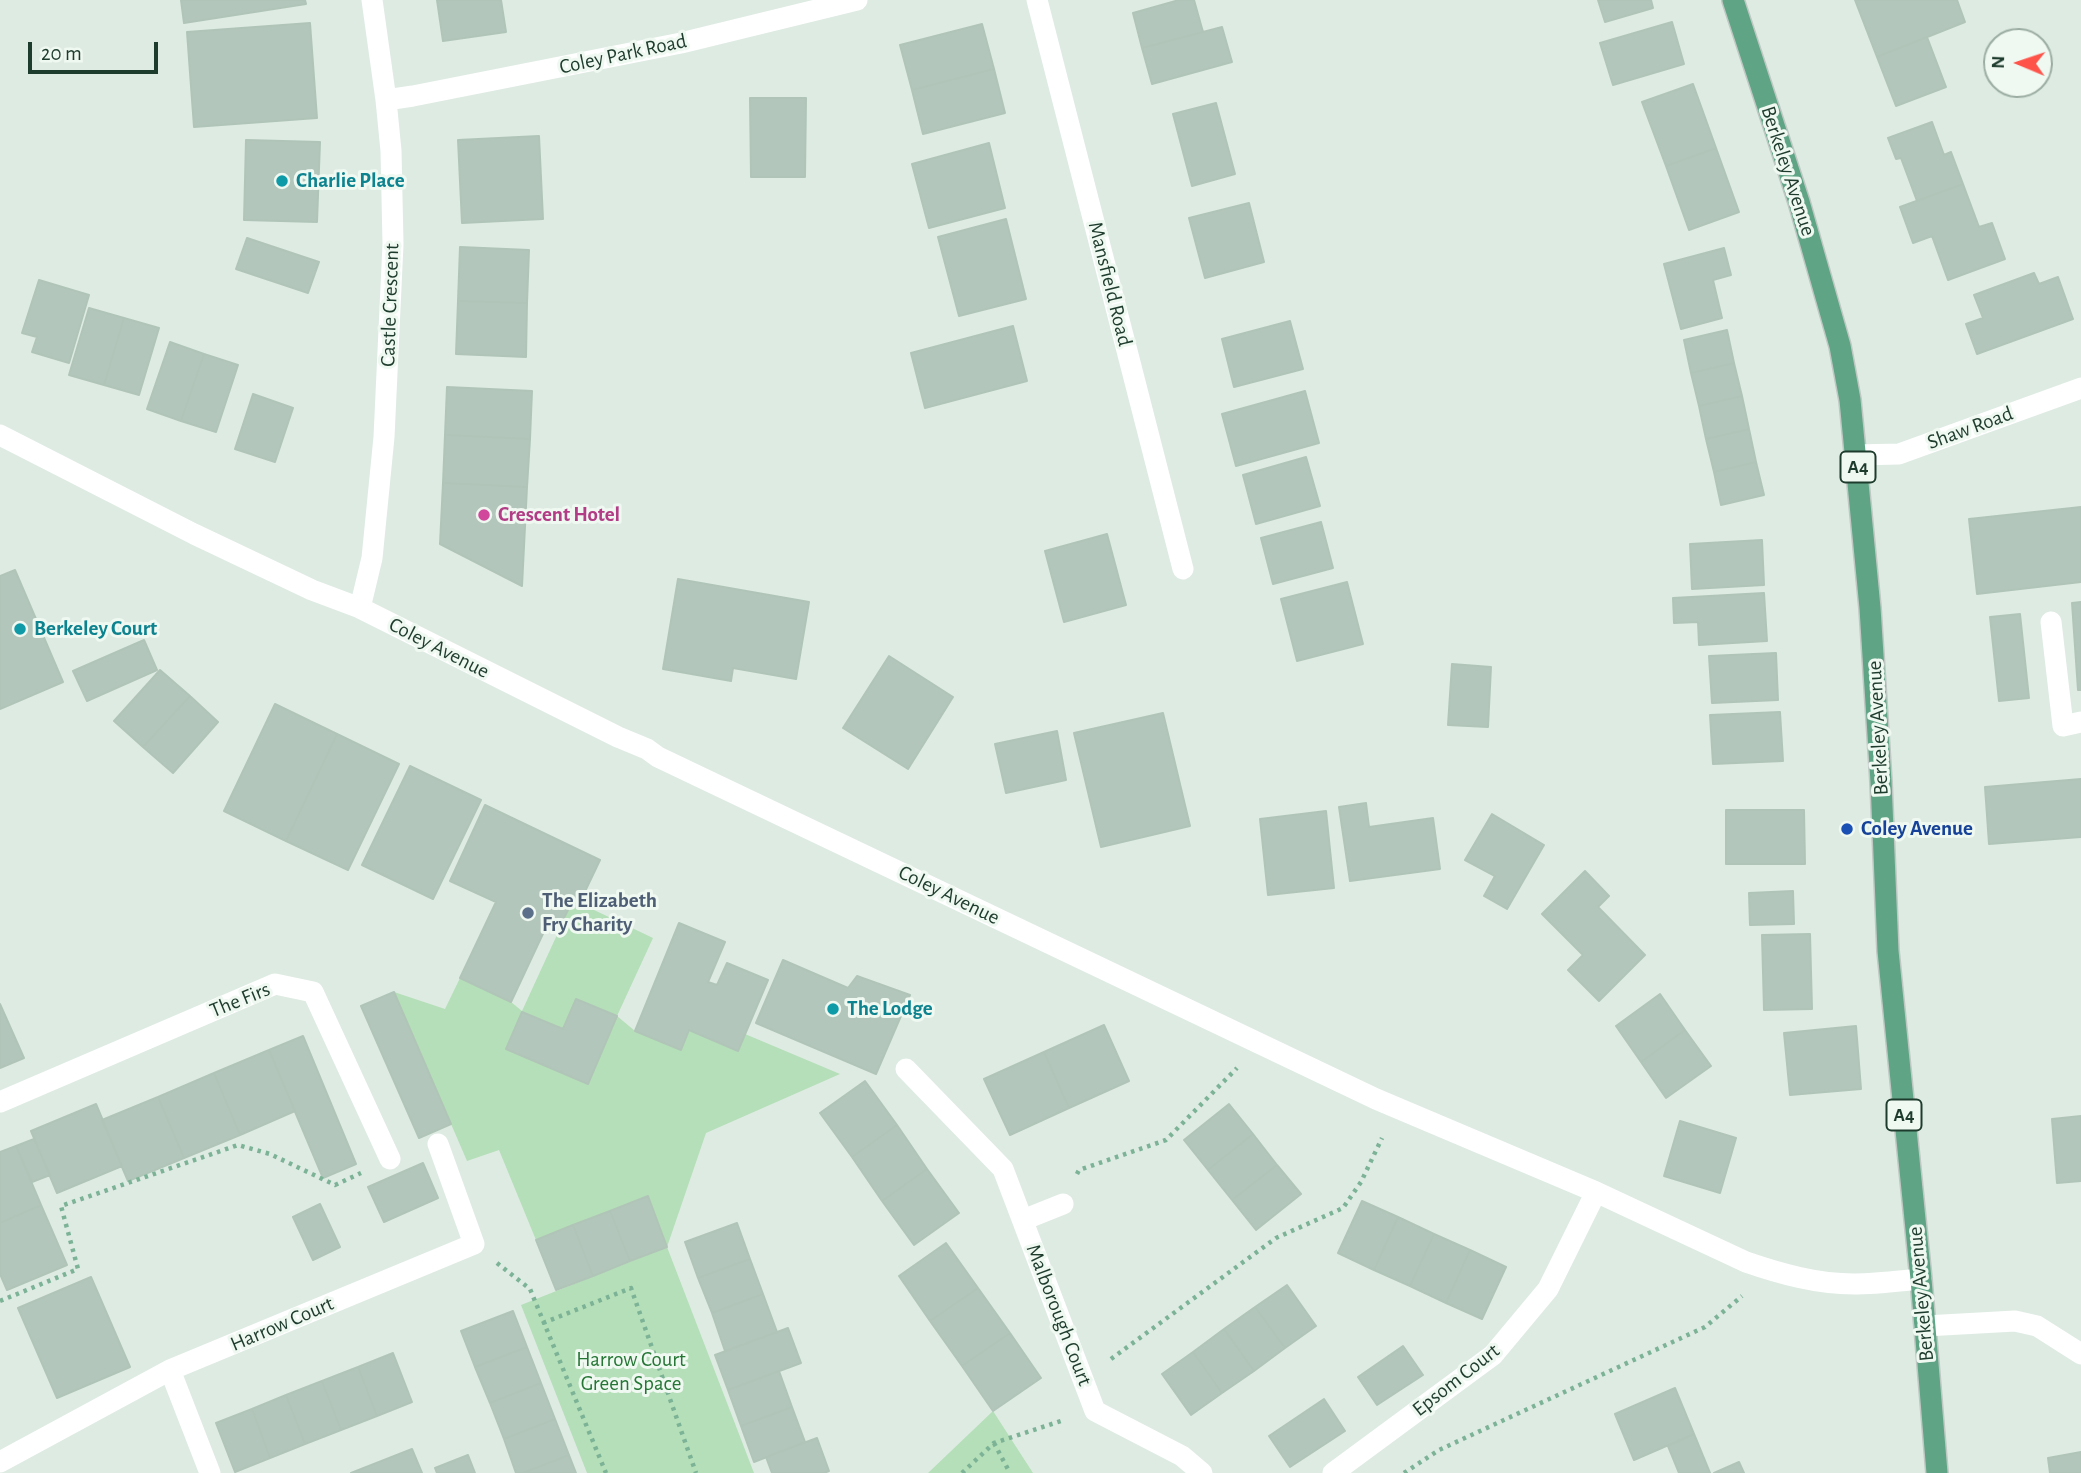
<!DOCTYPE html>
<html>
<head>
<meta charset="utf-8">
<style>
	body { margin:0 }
	#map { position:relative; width:2081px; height:1473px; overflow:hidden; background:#deebe3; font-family:"Alegreya Sans",sans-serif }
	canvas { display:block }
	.north { position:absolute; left:1983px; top:28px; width:70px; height:70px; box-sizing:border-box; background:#eff8f1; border:2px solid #9bada3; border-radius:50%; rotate:272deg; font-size:19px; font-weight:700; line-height:28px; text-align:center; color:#1e3c2e }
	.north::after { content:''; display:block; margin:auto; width:24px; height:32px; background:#fe5349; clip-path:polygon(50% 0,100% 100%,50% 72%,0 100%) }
	.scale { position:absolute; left:28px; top:42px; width:130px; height:32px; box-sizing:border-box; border:4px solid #1e3c2e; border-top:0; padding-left:9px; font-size:21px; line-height:24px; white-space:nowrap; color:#1e3c2e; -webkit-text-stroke:5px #eff8f1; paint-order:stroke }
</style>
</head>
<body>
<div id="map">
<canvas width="2081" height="1473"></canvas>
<div class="north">N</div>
<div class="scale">20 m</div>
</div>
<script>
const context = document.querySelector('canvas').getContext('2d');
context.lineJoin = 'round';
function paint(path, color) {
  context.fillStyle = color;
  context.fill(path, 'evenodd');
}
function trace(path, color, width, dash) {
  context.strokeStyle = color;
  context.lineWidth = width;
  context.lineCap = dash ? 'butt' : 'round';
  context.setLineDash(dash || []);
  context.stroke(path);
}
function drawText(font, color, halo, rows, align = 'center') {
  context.font = font + ' "Alegreya Sans",sans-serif';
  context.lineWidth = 6;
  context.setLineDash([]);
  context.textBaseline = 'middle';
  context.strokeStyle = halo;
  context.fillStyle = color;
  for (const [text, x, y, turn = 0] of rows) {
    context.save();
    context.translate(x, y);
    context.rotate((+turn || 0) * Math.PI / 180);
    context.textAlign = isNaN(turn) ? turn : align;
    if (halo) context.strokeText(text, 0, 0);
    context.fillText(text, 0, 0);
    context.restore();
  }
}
const green = new Path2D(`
	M 573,900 L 653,938 L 617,1016 L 635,1031 L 680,1050 L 689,1030 L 738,1051 L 745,1034 L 840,1074 L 706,1133 L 667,1247 L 754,1473 L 587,1473 L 521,1305 L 667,1247 L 648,1197 L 536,1240 L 499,1150 L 467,1161 L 394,992 L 445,1009 L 460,978 L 511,1002 L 522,1011 ZM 576,1000 L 616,1017 L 588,1084 L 507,1049 L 522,1012 L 563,1029 Z
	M 993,1411 L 1033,1473 L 928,1473 Z`);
const building = new Path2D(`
	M 181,0 L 305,0 L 306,4 L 184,23 Z
	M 437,0 L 501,0 L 506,32 L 443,41 Z
	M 1179,0 L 1194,0 L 1203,32 L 1142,48 L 1133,13 Z
	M 1598,0 L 1651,0 L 1653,8 L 1605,22 Z
	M 1855,0 L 1957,0 L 1965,22 L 1877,57 Z
	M 1672,22 L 1684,64 L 1613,85 L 1600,43 Z
	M 310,23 L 317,118 L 194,127 L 187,32 Z
	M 982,24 L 994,69 L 912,90 L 900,45 Z
	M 1222,27 L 1232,62 L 1152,84 L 1142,48 Z
	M 1927,37 L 1946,87 L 1896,106 L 1877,57 Z
	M 994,69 L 1005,113 L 923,134 L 912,90 Z
	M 1693,84 L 1716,148 L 1666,166 L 1642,102 Z
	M 750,98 L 806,98 L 805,177 L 751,177 Z
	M 1216,103 L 1235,174 L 1192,186 L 1173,114 Z
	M 1932,122 L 1944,155 L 1951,152 L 1963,184 L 1917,201 L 1901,158 L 1896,159 L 1888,138 Z
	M 539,136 L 543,219 L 462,223 L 458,140 Z
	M 246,140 L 320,142 L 317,222 L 244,220 Z
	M 989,143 L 1005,208 L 929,228 L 912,164 Z
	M 1716,148 L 1739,212 L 1689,230 L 1666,166 Z
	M 1963,184 L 1979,227 L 1992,223 L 2005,259 L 1948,280 L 1932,236 L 1913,243 L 1900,207 Z
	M 1249,203 L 1264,262 L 1205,278 L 1189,218 Z
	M 1006,219 L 1026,299 L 959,316 L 938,237 Z
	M 247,238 L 319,262 L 308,293 L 236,269 Z
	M 460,247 L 529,250 L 527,303 L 458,301 Z
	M 1724,248 L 1731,275 L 1713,280 L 1722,318 L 1681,329 L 1664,264 Z
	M 2034,273 L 2039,284 L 2058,277 L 2073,319 L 1977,354 L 1966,324 L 1983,318 L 1974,295 Z
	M 39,280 L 89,295 L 69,363 L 32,352 L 37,337 L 22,333 Z
	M 458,301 L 527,303 L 526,357 L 456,354 Z
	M 89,308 L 124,318 L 104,385 L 69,375 Z
	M 124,318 L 159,328 L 139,395 L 104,385 Z
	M 1290,321 L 1303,369 L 1234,387 L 1222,339 Z
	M 1013,326 L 1027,381 L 925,408 L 911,353 Z
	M 1727,330 L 1734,363 L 1691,373 L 1684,340 Z
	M 170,342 L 204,354 L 181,421 L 147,409 Z
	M 204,354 L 238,365 L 216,432 L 181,421 Z
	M 1734,363 L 1742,396 L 1699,406 L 1691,373 Z
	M 447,387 L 532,391 L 530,439 L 445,435 Z
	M 1305,391 L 1319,443 L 1236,466 L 1222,414 Z
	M 253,394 L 293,408 L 275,462 L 235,449 Z
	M 1742,396 L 1749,429 L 1706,439 L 1699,406 Z
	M 1749,429 L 1756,462 L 1714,472 L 1706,439 Z
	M 445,435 L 530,439 L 527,487 L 443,483 Z
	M 1306,457 L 1320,506 L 1256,524 L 1243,475 Z
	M 1756,462 L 1764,495 L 1721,505 L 1714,472 Z
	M 443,483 L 527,487 L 522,586 L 440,544 Z
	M 2081,507 L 2081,582 L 1977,594 L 1969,519 Z
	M 1321,522 L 1333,568 L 1273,584 L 1261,538 Z
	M 1107,534 L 1126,605 L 1064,622 L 1045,551 Z
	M 1762,540 L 1764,585 L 1692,589 L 1690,544 Z
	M 15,570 L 63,682 L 0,709 L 0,576 Z
	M 678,579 L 809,602 L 796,679 L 733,668 L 731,681 L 663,669 Z
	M 1347,582 L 1363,644 L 1297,661 L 1281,599 Z
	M 1764,593 L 1767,641 L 1699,645 L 1698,622 L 1674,623 L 1673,598 Z
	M 2081,602 L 2081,690 L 2078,690 L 2072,603 Z
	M 2020,614 L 2029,698 L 1999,701 L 1990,617 Z
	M 144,640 L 157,670 L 87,701 L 73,671 Z
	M 1776,653 L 1778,700 L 1712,703 L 1709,656 Z
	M 889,656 L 953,697 L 908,769 L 843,728 Z
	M 1452,664 L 1491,667 L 1488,727 L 1448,725 Z
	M 160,670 L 190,696 L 143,747 L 114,721 Z
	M 190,696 L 218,722 L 173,773 L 143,747 Z
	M 275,704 L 337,734 L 286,841 L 224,811 Z
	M 1780,712 L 1783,761 L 1713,764 L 1710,715 Z
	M 1163,713 L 1190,826 L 1101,847 L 1074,733 Z
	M 1057,731 L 1066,780 L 1006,793 L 995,744 Z
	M 337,734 L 399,764 L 348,870 L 286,841 Z
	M 410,766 L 481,800 L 433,899 L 362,865 Z
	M 2081,779 L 2081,837 L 1989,844 L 1985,787 Z
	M 1366,803 L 1369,827 L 1433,818 L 1440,869 L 1350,881 L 1339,807 Z
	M 485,805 L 600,860 L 579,904 L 573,900 L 559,928 L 548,923 L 511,1002 L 460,978 L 496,902 L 450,881 Z
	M 1726,810 L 1804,810 L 1805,864 L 1726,864 Z
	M 1326,811 L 1334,888 L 1268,895 L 1260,819 Z
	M 1492,814 L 1544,845 L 1507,909 L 1484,896 L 1495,876 L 1465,860 Z
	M 1585,871 L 1609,896 L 1598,907 L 1645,955 L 1599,1001 L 1568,970 L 1583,955 L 1542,914 Z
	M 1793,891 L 1794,924 L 1750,925 L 1749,893 Z
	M 679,923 L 725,942 L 708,982 L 717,985 L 727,963 L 768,980 L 738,1051 L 689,1030 L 681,1050 L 635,1031 Z
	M 1810,934 L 1812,1009 L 1764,1010 L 1762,935 Z
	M 783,960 L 848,988 L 857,976 L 910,995 L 876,1074 L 756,1023 Z
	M 394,992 L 451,1124 L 419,1138 L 361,1006 Z
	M 1660,994 L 1685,1030 L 1641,1062 L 1616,1026 Z
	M 576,999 L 617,1016 L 588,1084 L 506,1049 L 522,1012 L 563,1029 Z
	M 0,1004 L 24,1058 L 0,1068 Z
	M 1104,1025 L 1129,1081 L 1069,1108 L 1044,1052 Z
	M 1856,1026 L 1861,1089 L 1790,1095 L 1784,1033 Z
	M 1685,1030 L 1711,1066 L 1666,1098 L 1641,1062 Z
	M 303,1036 L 356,1164 L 323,1178 L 269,1050 Z
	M 269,1050 L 295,1111 L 240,1135 L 214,1073 Z
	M 1044,1052 L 1069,1108 L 1010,1135 L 984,1079 Z
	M 214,1073 L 240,1135 L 184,1158 L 158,1097 Z
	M 865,1081 L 897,1125 L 852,1157 L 820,1113 Z
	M 158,1097 L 184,1158 L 128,1181 L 102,1120 Z
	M 96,1104 L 122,1166 L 57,1193 L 31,1131 Z
	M 1229,1104 L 1253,1134 L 1208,1170 L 1184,1140 Z
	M 2081,1116 L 2081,1181 L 2057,1183 L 2052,1119 Z
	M 1680,1121 L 1736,1138 L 1720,1193 L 1664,1176 Z
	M 897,1125 L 927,1169 L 882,1201 L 852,1157 Z
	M 1253,1134 L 1277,1165 L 1232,1200 L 1208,1170 Z
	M 34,1139 L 50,1175 L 32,1182 L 16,1146 Z
	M 16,1146 L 41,1205 L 0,1223 L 0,1152 Z
	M 423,1163 L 438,1198 L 384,1222 L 368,1187 Z
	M 1277,1165 L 1301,1194 L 1256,1230 L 1232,1200 Z
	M 927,1169 L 959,1213 L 914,1245 L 882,1201 Z
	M 648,1196 L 667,1247 L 630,1261 L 610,1211 Z
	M 1362,1201 L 1398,1217 L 1374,1270 L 1338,1253 Z
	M 320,1204 L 340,1247 L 313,1260 L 293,1217 Z
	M 41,1205 L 67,1265 L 7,1290 L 0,1274 L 0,1223 Z
	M 610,1211 L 630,1261 L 593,1276 L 573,1225 Z
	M 1398,1217 L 1434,1234 L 1410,1286 L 1374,1270 Z
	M 737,1223 L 750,1259 L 698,1278 L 685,1242 Z
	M 573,1225 L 593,1276 L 556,1290 L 536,1240 Z
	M 1434,1234 L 1470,1250 L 1446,1303 L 1410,1286 Z
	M 946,1243 L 978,1288 L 930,1321 L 899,1276 Z
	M 1470,1250 L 1506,1267 L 1482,1319 L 1446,1303 Z
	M 750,1259 L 763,1294 L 712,1313 L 698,1278 Z
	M 91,1277 L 130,1367 L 57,1398 L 18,1308 Z
	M 1287,1285 L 1316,1326 L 1285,1348 L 1255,1307 Z
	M 978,1288 L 1010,1333 L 962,1366 L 930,1321 Z
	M 763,1294 L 777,1332 L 725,1351 L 712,1313 Z
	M 1255,1307 L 1285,1348 L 1254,1371 L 1224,1329 Z
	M 513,1311 L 527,1347 L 475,1367 L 461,1331 Z
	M 788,1328 L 801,1363 L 728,1390 L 715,1355 Z
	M 1224,1329 L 1254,1371 L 1222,1393 L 1193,1352 Z
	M 1010,1333 L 1041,1378 L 993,1411 L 962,1366 Z
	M 1403,1346 L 1423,1375 L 1377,1405 L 1358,1377 Z
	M 527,1347 L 541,1383 L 490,1403 L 475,1367 Z
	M 1193,1352 L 1222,1393 L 1191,1415 L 1162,1374 Z
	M 393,1353 L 412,1402 L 377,1416 L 358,1367 Z
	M 358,1367 L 377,1416 L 341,1430 L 322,1381 Z
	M 779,1371 L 792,1407 L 741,1426 L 728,1390 Z
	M 322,1381 L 341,1430 L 305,1444 L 286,1395 Z
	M 541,1383 L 555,1419 L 504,1439 L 490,1403 Z
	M 1675,1388 L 1694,1434 L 1634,1460 L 1615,1414 Z
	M 286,1395 L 305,1444 L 270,1458 L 252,1409 Z
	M 1324,1399 L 1345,1431 L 1290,1467 L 1269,1436 Z
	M 792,1407 L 805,1442 L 754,1462 L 741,1426 Z
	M 252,1409 L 270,1458 L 235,1472 L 216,1423 Z
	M 555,1419 L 569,1455 L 523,1473 L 516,1473 L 504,1439 Z
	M 1694,1434 L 1710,1473 L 1679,1473 L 1668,1446 Z
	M 817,1438 L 829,1471 L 824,1473 L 772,1473 L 766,1457 Z
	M 412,1449 L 422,1473 L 351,1473 Z
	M 2081,1452 L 2081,1473 L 2050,1473 L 2048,1458 Z
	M 468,1455 L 475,1473 L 437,1473 L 435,1468 Z
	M 569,1455 L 576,1473 L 523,1473 Z
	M 1739,1462 L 1744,1473 L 1714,1473 Z`);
const path = new Path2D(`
	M 1077,1174 L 1079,1170 L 1166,1140 L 1237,1068
	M 497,1263 L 530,1289 L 606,1473
	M 0,1301 L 78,1269 L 61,1206 L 238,1145 L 270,1154 L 335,1185 L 361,1173
	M 543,1323 L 631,1288 L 696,1473
	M 1111,1359 L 1276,1238 L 1343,1208 L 1361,1182 L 1382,1138
	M 994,1443 L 1010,1473
	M 962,1473 L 994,1443 L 1064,1420
	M 1404,1473 L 1439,1450 L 1705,1327 L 1742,1296`);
const minor = new Path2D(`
	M 1037,0 L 1183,569
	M 386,100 L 413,96 L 681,43 L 857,0
	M 0,435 L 194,534 L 312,590 L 360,608 L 618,737 L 647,749 L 658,757 L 1376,1099 L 1596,1192 L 1746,1262 C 1781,1274 1817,1284 1854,1284 C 1876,1284 1899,1281 1921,1279
	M 1856,455 L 1899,454 L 2081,388
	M 360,608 L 372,558 L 384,437 L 393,244 L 391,151 L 386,100 L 372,0
	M 2051,622 L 2063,726 L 2081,722
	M 906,1069 L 1003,1169 L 1095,1411 L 1182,1456 L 1202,1473
	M 0,1102 L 275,984 L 313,992 L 390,1159
	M 1023,1220 L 1063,1204
	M 1925,1326 L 2015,1321 L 2037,1326 L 2081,1354
	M 170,1370 L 210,1473
	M 0,1462 L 170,1370 L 474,1244 L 438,1144
	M 1333,1473 L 1493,1355 L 1548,1289 L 1596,1192`);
const major = new Path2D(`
	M 1733,0 L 1799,202 L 1840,346 L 1850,400 L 1870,608 L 1881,782 L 1888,951 L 1921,1279 L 1937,1473`);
const markers = [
	[282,181,7,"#0f9aa8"],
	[484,515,7,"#d1479c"],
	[20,629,7,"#0f9aa8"],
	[1847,829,7,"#1a4fb4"],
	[528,913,7,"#5c6f8a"],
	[833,1009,7,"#0f9aa8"]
];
const shields = [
	[1858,467,35],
	[1904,1115,35]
];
const shieldNames = [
	["A4",1858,467],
	["A4",1904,1115]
];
const streetNames = [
	["Coley Park Road",623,54,-12],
	["Berkeley Avenue",1788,171,72],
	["Mansfield Road",1110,284,76],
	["Castle Crescent",390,305,-88],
	["Shaw Road",1970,428,-20],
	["Coley Avenue",439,648,27],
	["Berkeley Avenue",1878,728,-93],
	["Coley Avenue",949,895,26],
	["The Firs",240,1000,-22],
	["Berkeley Avenue",1921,1294,-95],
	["Malborough Court",1059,1315,69],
	["Harrow Court",282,1324,-23],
	["Epsom Court",1456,1380,-38]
];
const cultureNames = [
	["Charlie Place",296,181],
	["Berkeley Court",34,629],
	["The Lodge",847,1009]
];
const hotelNames = [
	["Crescent Hotel",498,515]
];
const transitNames = [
	["Coley Avenue",1861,829]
];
const serviceNames = [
	["The Elizabeth",542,901],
	["Fry Charity",542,925]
];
const parkNames = [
	["Harrow Court",631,1360],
	["Green Space",631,1384]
];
paint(green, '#b5dfb8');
paint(building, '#b3c6bb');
trace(building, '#b0c5b8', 2);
trace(major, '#c0c8c4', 24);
trace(path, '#7cb296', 4.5, [3.5, 5]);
trace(minor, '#fff', 21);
trace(major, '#5fa585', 21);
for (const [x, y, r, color] of markers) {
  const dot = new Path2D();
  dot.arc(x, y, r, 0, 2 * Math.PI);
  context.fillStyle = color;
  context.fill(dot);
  trace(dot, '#eff8f1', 2.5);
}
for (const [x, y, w] of shields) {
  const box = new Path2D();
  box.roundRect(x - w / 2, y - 15.5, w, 31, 5);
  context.fillStyle = '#eff8f1';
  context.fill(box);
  trace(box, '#1e3c2e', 2);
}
drawText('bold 19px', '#1e3c2e', null, shieldNames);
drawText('21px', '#1e3c2e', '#eff8f1', streetNames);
drawText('bold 21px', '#0d838f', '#eff8f1', cultureNames, 'left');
drawText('bold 21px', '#b23c85', '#eff8f1', hotelNames, 'left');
drawText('bold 21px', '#164399', '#eff8f1', transitNames, 'left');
drawText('bold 21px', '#4e5e75', '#eff8f1', serviceNames, 'left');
drawText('21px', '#257635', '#eff8f1', parkNames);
</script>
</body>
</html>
